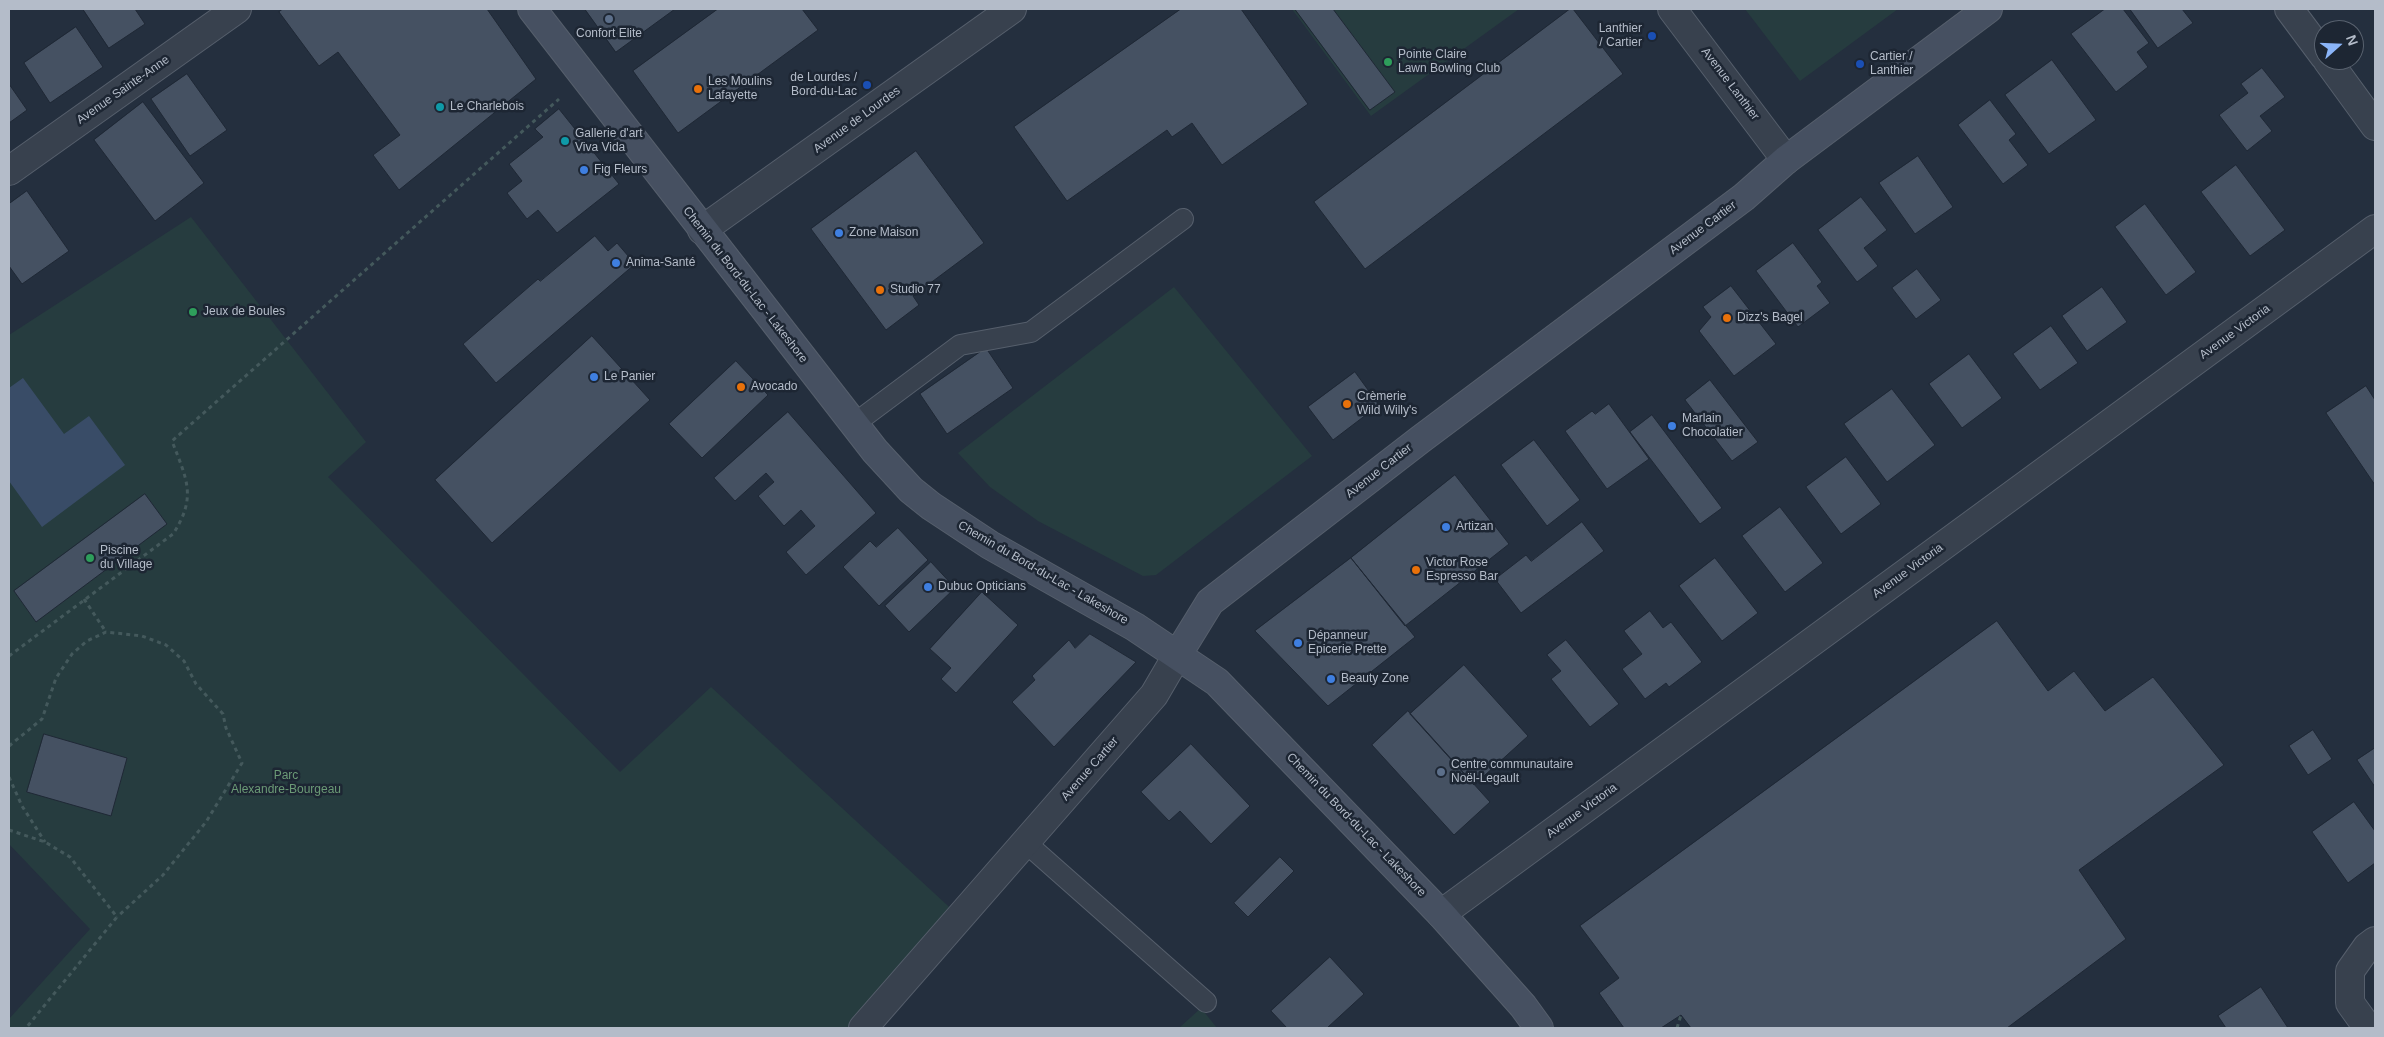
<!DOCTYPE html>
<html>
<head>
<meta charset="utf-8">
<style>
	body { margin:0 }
	#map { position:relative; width:2384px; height:1037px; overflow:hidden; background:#242f3e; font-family:Arial,sans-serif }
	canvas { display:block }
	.frame { position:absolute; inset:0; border:10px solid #b4bcc9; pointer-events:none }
	.north { position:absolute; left:2314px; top:20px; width:50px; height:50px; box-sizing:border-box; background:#1d2633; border:1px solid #59626f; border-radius:50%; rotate:70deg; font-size:14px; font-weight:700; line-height:20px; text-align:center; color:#b4bcc9 }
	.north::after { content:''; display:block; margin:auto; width:18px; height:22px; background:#8ab4f8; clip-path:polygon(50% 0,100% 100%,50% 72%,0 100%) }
</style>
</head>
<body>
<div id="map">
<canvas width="2384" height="1037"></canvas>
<div class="frame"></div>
<div class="north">N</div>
</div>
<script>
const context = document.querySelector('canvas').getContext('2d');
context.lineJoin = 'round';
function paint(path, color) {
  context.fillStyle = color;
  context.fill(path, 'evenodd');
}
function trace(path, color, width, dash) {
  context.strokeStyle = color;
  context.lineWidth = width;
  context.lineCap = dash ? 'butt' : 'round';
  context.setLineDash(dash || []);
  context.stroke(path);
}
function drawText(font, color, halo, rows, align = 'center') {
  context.font = font + ' Arial,sans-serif';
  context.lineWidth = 5;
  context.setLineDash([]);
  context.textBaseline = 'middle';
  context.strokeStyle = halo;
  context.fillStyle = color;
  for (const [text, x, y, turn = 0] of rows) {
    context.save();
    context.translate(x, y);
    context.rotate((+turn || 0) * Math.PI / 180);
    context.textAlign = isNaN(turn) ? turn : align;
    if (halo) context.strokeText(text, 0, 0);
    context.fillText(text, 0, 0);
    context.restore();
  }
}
const green = new Path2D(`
	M 1292,9 L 1519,9 L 1371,116 Z
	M 1745,9 L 1898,9 L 1800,81 Z
	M 191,217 L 366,442 L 328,477 L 620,772 L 711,687 L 960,917 L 863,1028 L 9,1028 L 9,1019 L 90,929 L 9,844 L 9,335 Z
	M 1174,287 L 1312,456 L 1156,575 L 1143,576 L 1038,521 L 990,487 L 958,453 Z
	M 1201,1008 L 1217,1028 L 1179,1028 Z`);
const water = new Path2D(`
	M 23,378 L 64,434 L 89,416 L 125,465 L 42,527 L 9,481 L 9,388 Z`);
const building = new Path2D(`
	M 83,9 L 135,9 L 145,24 L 109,48 Z
	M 283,9 L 487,9 L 536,79 L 399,190 L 373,155 L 400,135 L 338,52 L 319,66 L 279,12 Z
	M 585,9 L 675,9 L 616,52 Z
	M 718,9 L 802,9 L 818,30 L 678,133 L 633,71 Z
	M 1181,9 L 1241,9 L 1308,104 L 1222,165 L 1192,123 L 1172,137 L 1167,130 L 1067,201 L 1014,127 Z
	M 1295,9 L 1333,9 L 1395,92 L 1370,110 Z
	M 1570,9 L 1573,9 L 1623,74 L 1365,269 L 1314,202 Z
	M 2105,9 L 2123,9 L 2149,43 L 2137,52 L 2148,67 L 2116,92 L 2071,34 Z
	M 2130,9 L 2182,9 L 2193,23 L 2158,48 Z
	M 76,27 L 103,67 L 50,103 L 24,63 Z
	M 2052,60 L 2096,120 L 2049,154 L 2005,95 Z
	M 2262,68 L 2285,97 L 2260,116 L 2272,131 L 2247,151 L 2219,115 L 2248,93 L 2241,84 Z
	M 187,74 L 227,130 L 190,156 L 151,99 Z
	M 9,84 L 27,110 L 9,123 Z
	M 1990,100 L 2016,134 L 2009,140 L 2028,165 L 2003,184 L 1958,125 Z
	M 143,102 L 204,183 L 155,221 L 94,140 Z
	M 559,109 L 619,184 L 557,233 L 538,210 L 527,219 L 507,193 L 522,181 L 509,164 L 543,137 L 535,129 Z
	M 916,151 L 984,243 L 913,296 L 919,305 L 886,330 L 811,229 Z
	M 1918,156 L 1953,207 L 1915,234 L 1879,183 Z
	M 2236,165 L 2285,230 L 2250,256 L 2201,192 Z
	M 27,191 L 69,251 L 22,284 L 9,266 L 9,204 Z
	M 1861,197 L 1887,230 L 1864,248 L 1878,266 L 1857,282 L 1818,230 Z
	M 2145,204 L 2196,272 L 2166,295 L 2115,227 Z
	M 595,236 L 608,251 L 617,243 L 635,264 L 496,383 L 463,344 L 538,279 L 540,281 Z
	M 1793,243 L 1822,282 L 1817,286 L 1830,303 L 1798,327 L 1756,271 Z
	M 1917,269 L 1941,300 L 1916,319 L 1892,288 Z
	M 1731,286 L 1776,344 L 1734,376 L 1699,331 L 1711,317 L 1703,307 Z
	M 2102,287 L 2127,322 L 2087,351 L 2062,316 Z
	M 2051,326 L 2078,363 L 2040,390 L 2013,354 Z
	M 592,336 L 650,400 L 492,543 L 435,480 Z
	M 986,348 L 1013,388 L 947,434 L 920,394 Z
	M 1969,354 L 2002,398 L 1962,428 L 1929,384 Z
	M 736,361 L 768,395 L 702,458 L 669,424 Z
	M 1355,372 L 1379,405 L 1333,440 L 1308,407 Z
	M 1710,380 L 1758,442 L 1732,461 L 1685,400 Z
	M 2366,386 L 2375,400 L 2375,485 L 2326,413 Z
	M 1892,389 L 1935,445 L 1887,482 L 1844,424 Z
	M 1609,404 L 1649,459 L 1607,489 L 1565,431 L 1592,411 L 1595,414 Z
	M 788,412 L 876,513 L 806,575 L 786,552 L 815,526 L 801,510 L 784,526 L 758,496 L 774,482 L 766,473 L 735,501 L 714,478 Z
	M 1652,415 L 1722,508 L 1700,524 L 1630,432 Z
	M 1534,440 L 1580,500 L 1547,526 L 1501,465 Z
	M 1846,457 L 1881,504 L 1841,534 L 1806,487 Z
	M 1455,475 L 1509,544 L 1405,626 L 1351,558 Z
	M 145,494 L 167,524 L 36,622 L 14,591 Z
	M 1780,507 L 1823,563 L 1785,592 L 1742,536 Z
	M 1582,522 L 1604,551 L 1521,613 L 1495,579 L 1526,555 L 1531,561 Z
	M 898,528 L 928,560 L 879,606 L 843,567 L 870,541 L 876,547 Z
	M 1351,558 L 1415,637 L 1328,706 L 1255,631 Z
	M 1715,558 L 1758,613 L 1722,641 L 1679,586 Z
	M 931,562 L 955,588 L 909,632 L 885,606 Z
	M 982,592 L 1018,625 L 956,693 L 941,679 L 951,668 L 930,649 Z
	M 1650,611 L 1663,628 L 1671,622 L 1702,662 L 1669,687 L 1666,683 L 1645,699 L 1622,669 L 1642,654 L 1624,631 Z
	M 1997,621 L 2048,691 L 2074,671 L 2105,711 L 2153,677 L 2224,765 L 2079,870 L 2126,939 L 2007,1028 L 1691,1028 L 1681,1015 L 1661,1028 L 1624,1028 L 1599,993 L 1619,978 L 1580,926 Z
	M 1090,634 L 1136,662 L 1054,747 L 1012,702 L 1035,680 L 1032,676 L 1069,640 L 1075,648 Z
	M 1566,640 L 1619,704 L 1590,727 L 1551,679 L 1561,671 L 1547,655 Z
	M 1464,665 L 1528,736 L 1474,785 L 1410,714 Z
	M 1408,711 L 1490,802 L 1454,835 L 1372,745 Z
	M 2313,730 L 2332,759 L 2308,775 L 2289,746 Z
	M 44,734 L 127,758 L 111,816 L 27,792 Z
	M 1191,744 L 1250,806 L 1211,844 L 1180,811 L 1169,821 L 1141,792 Z
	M 2375,748 L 2375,787 L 2357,760 Z
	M 2354,802 L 2375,831 L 2375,863 L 2348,883 L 2312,832 Z
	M 1280,857 L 1294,871 L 1248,917 L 1234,903 Z
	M 1330,957 L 1364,994 L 1327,1028 L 1287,1028 L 1271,1011 Z
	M 2261,987 L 2288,1028 L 2226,1028 L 2218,1016 Z`);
const path = new Path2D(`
	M 84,599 L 106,632
	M 9,656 L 173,534 C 197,497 187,480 172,441 L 559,99
	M 9,746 L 42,719 L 56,678 L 72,654 L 87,641 L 106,632 L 142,636 L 166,645 L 184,661 L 196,684 L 223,714 L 226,728 L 242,763 L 206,822 L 163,875 L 117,917
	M 9,777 L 22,806 L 45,842
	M 9,830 L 45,842 L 70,857 L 117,917 L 26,1028
	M 1677,1028 L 1681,1015`);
const lane = new Path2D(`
	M 854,424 L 960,345 L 1031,332 L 1183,219
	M 1025,842 L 1206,1002`);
const street = new Path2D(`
	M 1672,9 L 1786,160
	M 2289,9 L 2324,56
	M 2327,60 L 2375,126
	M 9,171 L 237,9
	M 702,230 L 1012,9
	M 1441,914 L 2375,229
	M 863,1028 L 1154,695 L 1178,654
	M 2368,1028 L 2350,1003 L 2350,971 L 2367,947 L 2375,941`);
const secondary = new Path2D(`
	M 532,9 L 875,451 L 911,490 L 931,506 L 990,545 L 1135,627 L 1217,682 L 1441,914 L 1523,1006 L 1539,1028
	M 1178,654 L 1210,602 L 1421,439 L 1744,197 L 1786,160 L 1988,9`);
const markers = [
	[609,19,5,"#5c6f8a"],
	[1652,36,5,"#1a4fb4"],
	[1388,62,5,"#2e9e5b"],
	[1860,64,5,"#1a4fb4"],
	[867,85,5,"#1a4fb4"],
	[698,89,5,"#e8710a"],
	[440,107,5,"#0f9aa8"],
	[565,141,5,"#0f9aa8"],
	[584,170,5,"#3f7fe0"],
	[839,233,5,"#3f7fe0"],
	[616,263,5,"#3f7fe0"],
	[880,290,5,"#e8710a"],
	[193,312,5,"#2e9e5b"],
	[1727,318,5,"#e8710a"],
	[594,377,5,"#3f7fe0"],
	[741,387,5,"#e8710a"],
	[1347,404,5,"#e8710a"],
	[1672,426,5,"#3f7fe0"],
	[1446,527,5,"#3f7fe0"],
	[90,558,5,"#2e9e5b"],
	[1416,570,5,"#e8710a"],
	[928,587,5,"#3f7fe0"],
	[1298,643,5,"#3f7fe0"],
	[1331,679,5,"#3f7fe0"],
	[1441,772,5,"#5c6f8a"]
];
const poiNames = [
	["Lanthier",1642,29,"right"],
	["/ Cartier",1642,43,"right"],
	["Confort Elite",609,34,"center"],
	["Pointe Claire",1398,55],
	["Lawn Bowling Club",1398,69],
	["Cartier /",1870,57],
	["Lanthier",1870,71],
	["de Lourdes /",857,78,"right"],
	["Bord-du-Lac",857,92,"right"],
	["Les Moulins",708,82],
	["Lafayette",708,96],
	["Le Charlebois",450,107],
	["Gallerie d'art",575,134],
	["Viva Vida",575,148],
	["Fig Fleurs",594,170],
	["Zone Maison",849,233],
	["Anima-Santé",626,263],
	["Studio 77",890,290],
	["Jeux de Boules",203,312],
	["Dizz's Bagel",1737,318],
	["Le Panier",604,377],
	["Avocado",751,387],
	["Crèmerie",1357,397],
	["Wild Willy's",1357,411],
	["Marlain",1682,419],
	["Chocolatier",1682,433],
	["Artizan",1456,527],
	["Piscine",100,551],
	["du Village",100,565],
	["Victor Rose",1426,563],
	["Espresso Bar",1426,577],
	["Dubuc Opticians",938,587],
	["Dépanneur",1308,636],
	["Epicerie Prette",1308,650],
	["Beauty Zone",1341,679],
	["Centre communautaire",1451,765],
	["Noël-Legault",1451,779]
];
const streetNames = [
	["Avenue Lanthier",1730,84,53],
	["Avenue Sainte-Anne",123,90,-35],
	["Avenue de Lourdes",857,120,-36],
	["Avenue Cartier",1703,228,-37],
	["Chemin du Bord-du-Lac - Lakeshore",745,285,52],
	["Avenue Victoria",2235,332,-36],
	["Avenue Cartier",1379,471,-38],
	["Avenue Victoria",1908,571,-36],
	["Chemin du Bord-du-Lac - Lakeshore",1043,573,30],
	["Avenue Cartier",1090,769,-49],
	["Avenue Victoria",1582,811,-36],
	["Chemin du Bord-du-Lac - Lakeshore",1356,825,46]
];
const parkNames = [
	["Parc",286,776],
	["Alexandre-Bourgeau",286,790]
];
paint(green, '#263c3f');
paint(water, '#394c67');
paint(building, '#455162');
trace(building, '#1f2835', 1);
trace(lane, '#565f6c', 22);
trace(street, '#565f6c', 30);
trace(secondary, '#565f6c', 30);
trace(path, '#44595c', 3, [4, 4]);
trace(lane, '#38414e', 20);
trace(street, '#38414e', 28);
trace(secondary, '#465061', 28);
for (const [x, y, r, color] of markers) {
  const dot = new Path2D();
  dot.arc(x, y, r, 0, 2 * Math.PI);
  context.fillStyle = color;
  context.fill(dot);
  trace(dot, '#1d2633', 2);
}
drawText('12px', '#b4bcc9', '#1d2633', poiNames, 'left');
drawText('12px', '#b4bcc9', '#1d2633', streetNames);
drawText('12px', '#6b9a76', '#1d2633', parkNames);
</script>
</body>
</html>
